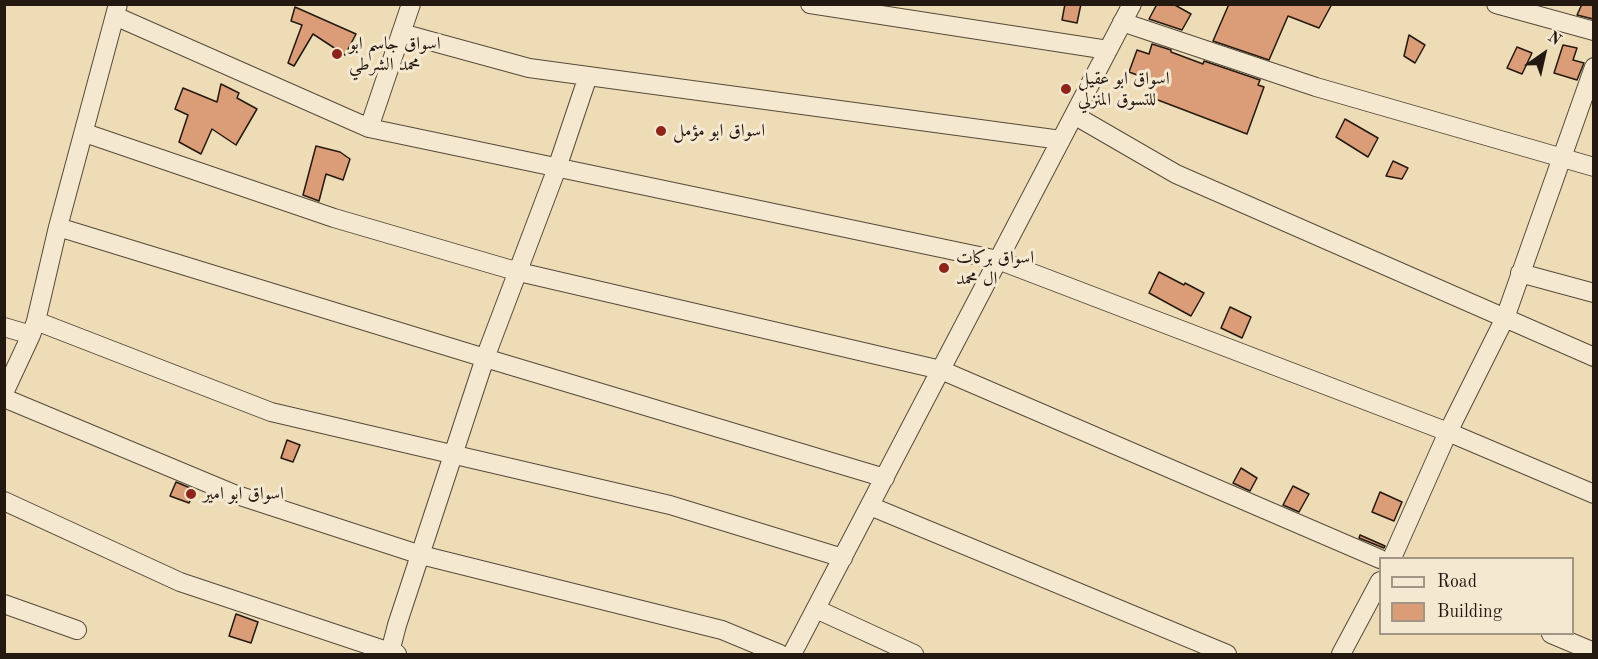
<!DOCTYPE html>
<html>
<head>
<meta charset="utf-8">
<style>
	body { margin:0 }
	#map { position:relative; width:1598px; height:659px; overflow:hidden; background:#eedcb6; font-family:"Old Standard TT",serif }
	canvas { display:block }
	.frame { position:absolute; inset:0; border:6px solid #241910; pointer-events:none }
	.legend { position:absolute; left:1379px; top:557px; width:195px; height:78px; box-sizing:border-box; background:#f4e8d0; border:2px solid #a19583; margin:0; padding:8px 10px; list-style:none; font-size:18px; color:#241910 }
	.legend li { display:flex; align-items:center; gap:12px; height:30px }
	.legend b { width:30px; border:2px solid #a19583 }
	.north { position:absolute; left:1514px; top:24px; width:60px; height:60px; -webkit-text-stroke:4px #f4e8d0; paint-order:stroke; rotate:34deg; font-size:16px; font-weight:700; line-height:24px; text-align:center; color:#241910 }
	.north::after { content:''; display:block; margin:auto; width:21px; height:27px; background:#241910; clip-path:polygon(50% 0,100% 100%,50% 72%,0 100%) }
</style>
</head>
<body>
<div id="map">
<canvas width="1598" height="659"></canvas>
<div class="frame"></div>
<ul class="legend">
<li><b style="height:8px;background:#f4e8d0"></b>Road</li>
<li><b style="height:16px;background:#da9d77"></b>Building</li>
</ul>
<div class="north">N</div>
</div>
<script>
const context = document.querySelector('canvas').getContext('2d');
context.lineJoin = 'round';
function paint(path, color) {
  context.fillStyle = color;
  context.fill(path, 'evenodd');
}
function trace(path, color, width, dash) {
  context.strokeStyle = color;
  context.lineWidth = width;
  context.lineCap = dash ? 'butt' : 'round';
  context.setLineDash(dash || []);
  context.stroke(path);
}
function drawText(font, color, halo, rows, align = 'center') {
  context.font = font + ' "Old Standard TT",Amiri,serif';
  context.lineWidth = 6;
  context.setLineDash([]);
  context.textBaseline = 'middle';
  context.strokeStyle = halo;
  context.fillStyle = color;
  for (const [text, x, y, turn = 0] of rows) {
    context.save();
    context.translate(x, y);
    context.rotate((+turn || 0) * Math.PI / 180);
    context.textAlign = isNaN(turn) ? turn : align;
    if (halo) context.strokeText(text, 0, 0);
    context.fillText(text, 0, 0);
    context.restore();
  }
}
const building = new Path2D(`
	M 1065,4 L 1081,4 L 1077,23 L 1062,20 Z
	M 1157,4 L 1173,4 L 1191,14 L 1182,30 L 1149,19 Z
	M 1229,4 L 1332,4 L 1319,28 L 1288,16 L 1269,60 L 1213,41 Z
	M 1582,4 L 1593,4 L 1593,19 L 1577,15 Z
	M 295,7 L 356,34 L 345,55 L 313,34 L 294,66 L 288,63 L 302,25 L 291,21 Z
	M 1409,35 L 1425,45 L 1415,63 L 1404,56 Z
	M 1152,44 L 1171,50 L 1171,52 L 1203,64 L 1204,61 L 1260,80 L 1258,85 L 1264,87 L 1247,134 L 1150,97 L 1156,82 L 1129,72 L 1137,50 L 1149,54 Z
	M 1563,45 L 1577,48 L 1573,60 L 1584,63 L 1577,80 L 1554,73 Z
	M 1517,47 L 1532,53 L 1522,74 L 1507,68 Z
	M 221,84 L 239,93 L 237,98 L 257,109 L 236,145 L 212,129 L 201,154 L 179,142 L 188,115 L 175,109 L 183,88 L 217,102 Z
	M 1345,119 L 1378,138 L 1368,157 L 1336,137 Z
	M 316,146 L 340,152 L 350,159 L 343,180 L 326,174 L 319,201 L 303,195 Z
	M 1393,161 L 1408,168 L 1402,179 L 1386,176 Z
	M 1159,272 L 1184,285 L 1185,283 L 1204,293 L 1191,316 L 1149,293 Z
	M 1230,307 L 1251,317 L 1242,338 L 1221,328 Z
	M 287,440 L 300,445 L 293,462 L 281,458 Z
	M 1241,468 L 1257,478 L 1250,491 L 1233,483 Z
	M 176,482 L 195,490 L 189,503 L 170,496 Z
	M 1293,486 L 1309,494 L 1299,512 L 1283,505 Z
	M 1380,492 L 1402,502 L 1394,521 L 1372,512 Z
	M 1360,535 L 1385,546 L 1384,548 L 1359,538 Z
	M 236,614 L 258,622 L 251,643 L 229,636 Z`);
const minor = new Path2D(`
	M 411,4 L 369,128 L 998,260 L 1448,432 L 1594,494
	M 810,4 L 1108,50
	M 1496,4 L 1594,31
	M 115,16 L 369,128
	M 1122,22 L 1316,87 L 1594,167
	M 401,33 L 529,68 L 1061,140
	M 1074,115 L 1176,174 L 1594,357
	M 85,133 L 334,218 L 519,272 L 941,370 L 1380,559
	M 58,227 L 485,358 L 885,478
	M 1520,273 L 1594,293
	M 36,321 L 271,412 L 670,505 L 843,558
	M 4,327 L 31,335
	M 4,393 L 31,335 L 36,321 L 58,227 L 118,4
	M 4,398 L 234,494 L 421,555 L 722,630 L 780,654
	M 4,501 L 180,582 L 390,652
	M 870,506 L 1227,654
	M 1392,558 L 1448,432 L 1505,318 L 1594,67
	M 4,604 L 77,630
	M 816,609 L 914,654
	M 1551,634 L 1594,652
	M 397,654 L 390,652 L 397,625 L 485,358 L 557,168 L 588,76
	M 792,654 L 1132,4
	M 1341,654 L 1380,581`);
const markers = [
	[337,54,6,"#8f2418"],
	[1066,89,6,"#8f2418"],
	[661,131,6,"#8f2418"],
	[944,268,6,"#8f2418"],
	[191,494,6,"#8f2418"]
];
const poiNames = [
	["اسواق جاسم ابو",349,44],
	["محمد الشرطي",349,65],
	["اسواق ابو عقيل",1078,79],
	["للتسوق المنزلي",1078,100],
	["اسواق ابو مؤمل",673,131],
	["اسواق بركات",956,258],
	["ال محمد",956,279],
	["اسواق ابو امير",203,494]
];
paint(building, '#da9d77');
trace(building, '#241910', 1.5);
trace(minor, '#564a3a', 20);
trace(minor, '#f4e8d0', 18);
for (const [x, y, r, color] of markers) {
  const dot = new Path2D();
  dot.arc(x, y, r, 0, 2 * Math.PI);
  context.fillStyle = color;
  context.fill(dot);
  trace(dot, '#f4e8d0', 2);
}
drawText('18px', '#241910', '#f4e8d0', poiNames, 'left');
</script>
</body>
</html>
